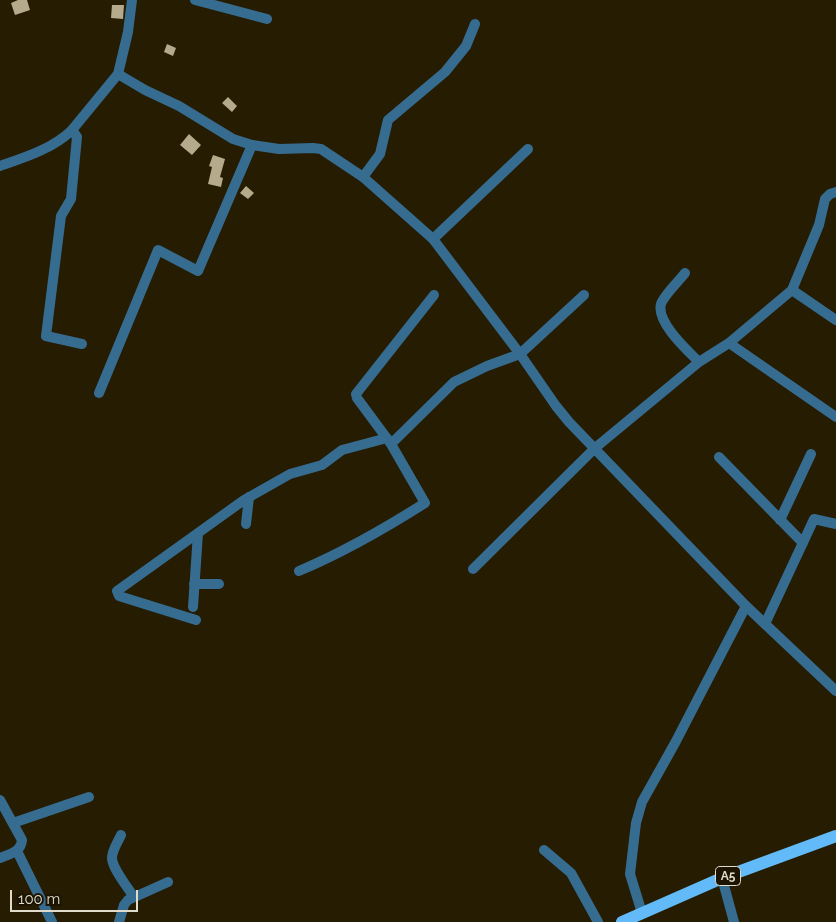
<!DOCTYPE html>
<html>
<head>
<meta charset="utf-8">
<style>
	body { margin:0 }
	#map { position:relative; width:836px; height:922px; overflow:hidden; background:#251c02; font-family:Raleway,sans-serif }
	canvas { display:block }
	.scale { position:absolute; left:10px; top:890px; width:128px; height:22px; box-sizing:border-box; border:2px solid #e1dbcb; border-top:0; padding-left:6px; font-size:15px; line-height:18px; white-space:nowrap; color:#e1dbcb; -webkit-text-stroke:4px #1c1300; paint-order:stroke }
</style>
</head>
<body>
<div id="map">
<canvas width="836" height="922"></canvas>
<div class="scale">100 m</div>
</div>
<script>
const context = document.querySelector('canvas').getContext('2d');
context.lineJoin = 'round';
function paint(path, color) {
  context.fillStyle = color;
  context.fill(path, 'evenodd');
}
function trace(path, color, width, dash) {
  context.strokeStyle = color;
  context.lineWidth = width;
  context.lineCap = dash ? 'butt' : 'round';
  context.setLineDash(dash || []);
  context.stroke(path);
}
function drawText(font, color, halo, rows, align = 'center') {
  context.font = font + ' Raleway,sans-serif';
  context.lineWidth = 5;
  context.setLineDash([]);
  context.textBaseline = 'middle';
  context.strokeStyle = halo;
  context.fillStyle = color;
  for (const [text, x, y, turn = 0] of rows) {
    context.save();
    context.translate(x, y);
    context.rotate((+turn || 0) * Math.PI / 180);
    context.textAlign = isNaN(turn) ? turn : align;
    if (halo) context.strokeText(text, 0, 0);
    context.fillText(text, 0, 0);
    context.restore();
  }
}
const building = new Path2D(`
	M 18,0 L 27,0 L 30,10 L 15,15 L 11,3 Z
	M 112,5 L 124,5 L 123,19 L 111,18 Z
	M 167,44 L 176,48 L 173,56 L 164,52 Z
	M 228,97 L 237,106 L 232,112 L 222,103 Z
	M 189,134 L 201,145 L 192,155 L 180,145 Z
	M 213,155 L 225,159 L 220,177 L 223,178 L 221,187 L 208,184 L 212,167 L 209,166 Z
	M 246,186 L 254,193 L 248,199 L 240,193 Z`);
const minor = new Path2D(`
	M 195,0 L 267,19
	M 72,130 L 77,137 L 71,199 L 61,216 L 46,336 L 82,344
	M 363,177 L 380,154 L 388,120 L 445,72 L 466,46 L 475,24
	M 433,239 L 528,149
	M 685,273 C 679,281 664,295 661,304 C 656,322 687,350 699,362
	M 792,290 L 836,320
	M 729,343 L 836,417
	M 99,393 L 158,250 L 198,271 L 252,145
	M 391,444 L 454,382 L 487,366 L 520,354 L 584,295
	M 719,457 L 803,543
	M 780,520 L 811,454
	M 246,524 L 249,497
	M 473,569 L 595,448 L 699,362 L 729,343 L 792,290 L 819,225 L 825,199 L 830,194 L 836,192
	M 299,571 C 344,552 384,529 425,503 L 391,444 L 357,398 L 356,394 L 434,295
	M 194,584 L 219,584
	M 193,607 L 198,533
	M 196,620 L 119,596 L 117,591 L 244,500 L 290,474 L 322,465 L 342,450 L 387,438
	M 765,624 L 814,519 L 836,524
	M 0,800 L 22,840 C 21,852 10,854 0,858
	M 13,823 L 89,797
	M 121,835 C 118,842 112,850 112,858 C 112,868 128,888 134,897
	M 544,850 L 571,873 L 598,922
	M 17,851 L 52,922
	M 722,878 L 734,922
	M 642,913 L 630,874 L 636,823 L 642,802 L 675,743 L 746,606
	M 119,922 L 124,905 L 128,900 L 168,882`);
const tertiary = new Path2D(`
	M 118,74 L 145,90 L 179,106 L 233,139 L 252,145 L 279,149 L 313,148 L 321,149 L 363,177 L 433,239 L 520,354 L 556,406 L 569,422 L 746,606 L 836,691
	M 0,166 C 26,157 52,149 72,130 L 118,74 L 128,32 L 132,0`);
const primary = new Path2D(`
	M 622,922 L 722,878 L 836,836`);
const shields = [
	[728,876,25]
];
const shieldNames = [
	["A5",728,876]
];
paint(building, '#b6aa8c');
trace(minor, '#376c91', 10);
trace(tertiary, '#376c91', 10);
trace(primary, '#62baf8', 12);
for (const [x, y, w] of shields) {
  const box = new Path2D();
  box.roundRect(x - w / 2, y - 9.5, w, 19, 4);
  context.fillStyle = '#1c1300';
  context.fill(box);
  trace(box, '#e1dbcb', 1);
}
drawText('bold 12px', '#e1dbcb', null, shieldNames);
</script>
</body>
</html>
